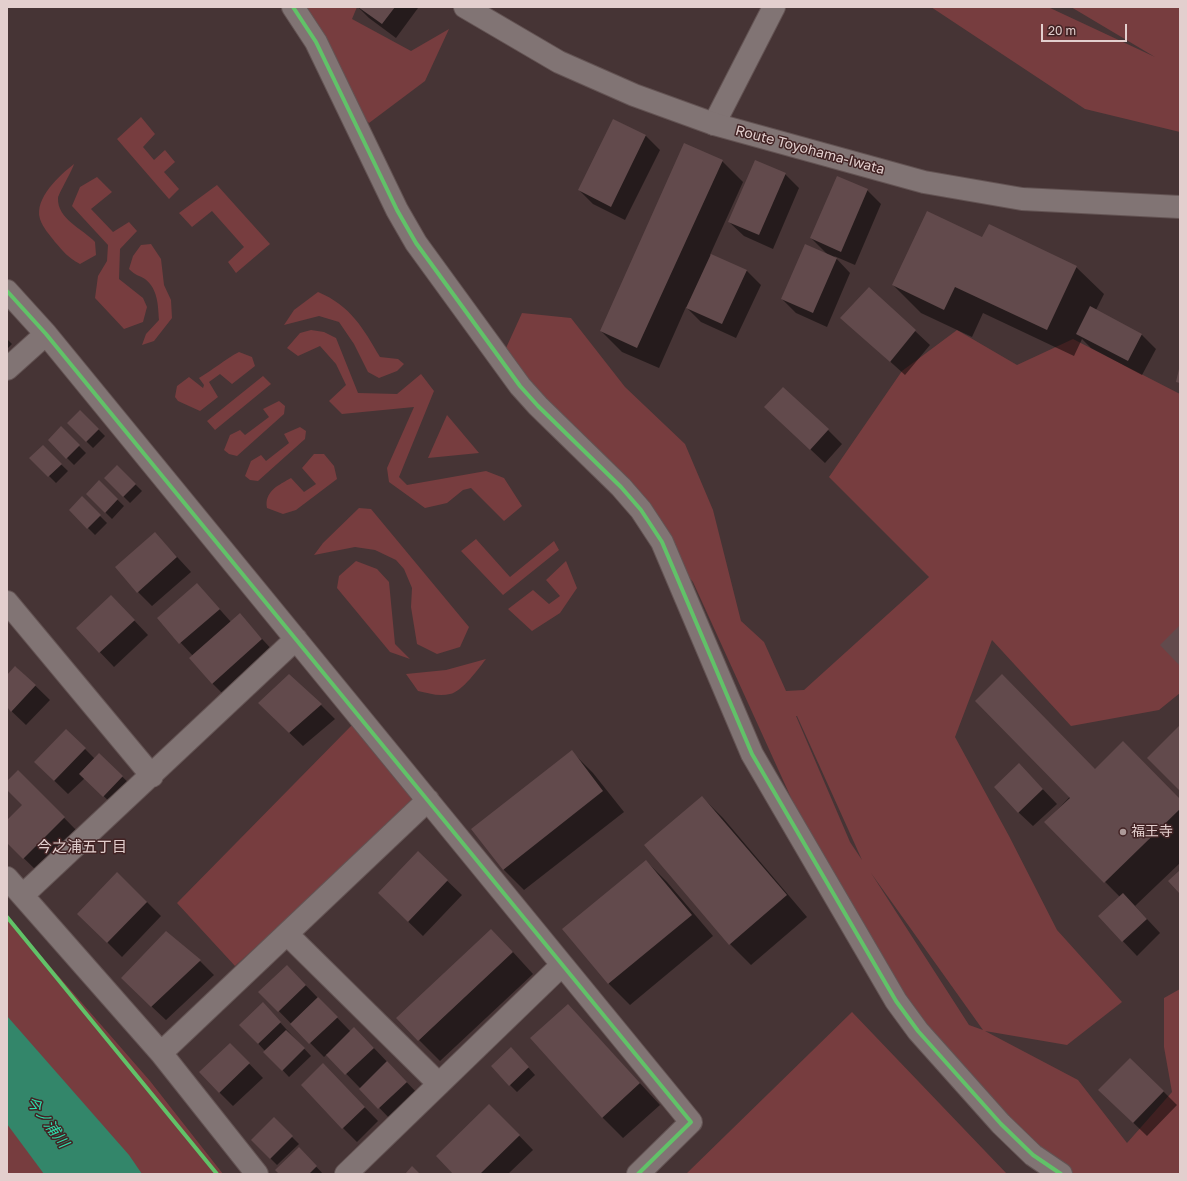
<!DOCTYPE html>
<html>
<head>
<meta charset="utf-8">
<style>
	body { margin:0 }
	#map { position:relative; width:1187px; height:1181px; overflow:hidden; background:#463435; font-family:"Golos Text",sans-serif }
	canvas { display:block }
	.frame { position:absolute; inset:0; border:8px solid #e3cfce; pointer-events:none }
	.scale { position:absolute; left:1041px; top:24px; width:86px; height:18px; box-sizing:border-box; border:2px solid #e3cfce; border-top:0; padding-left:5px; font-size:12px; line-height:14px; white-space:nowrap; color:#e3cfce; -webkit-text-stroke:3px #422324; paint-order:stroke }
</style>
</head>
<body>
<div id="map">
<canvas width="1187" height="1181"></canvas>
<div class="frame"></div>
<div class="scale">20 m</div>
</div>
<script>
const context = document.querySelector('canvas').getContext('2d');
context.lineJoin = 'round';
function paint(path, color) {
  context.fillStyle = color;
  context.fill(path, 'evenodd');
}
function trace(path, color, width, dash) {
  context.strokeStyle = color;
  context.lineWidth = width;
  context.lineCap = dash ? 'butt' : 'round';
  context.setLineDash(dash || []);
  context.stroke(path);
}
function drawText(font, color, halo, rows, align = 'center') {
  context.font = font + ' "Golos Text","Noto Sans JP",sans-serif';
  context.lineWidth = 3;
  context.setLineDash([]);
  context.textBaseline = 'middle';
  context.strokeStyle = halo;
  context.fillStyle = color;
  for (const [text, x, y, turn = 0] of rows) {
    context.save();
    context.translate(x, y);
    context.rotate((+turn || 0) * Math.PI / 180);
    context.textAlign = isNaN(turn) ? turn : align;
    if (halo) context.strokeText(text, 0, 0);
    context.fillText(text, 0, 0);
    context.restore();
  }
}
const green = new Path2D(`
	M 293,7 L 357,7 L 352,19 L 411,51 L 449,29 L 425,81 L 369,123 L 345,102 Z
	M 931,7 L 1048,7 L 1155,57 L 1071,7 L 1180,7 L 1180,132 L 1085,109 Z
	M 141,117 L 155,134 L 143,147 L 154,160 L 165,150 L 175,162 L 164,172 L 179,189 L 169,199 L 117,139 Z
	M 74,164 C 72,171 59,193 58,198 C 57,219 83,229 95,242 L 96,255 L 80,264 C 67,257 64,252 55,242 C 49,234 43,228 40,219 C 34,198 60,175 74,164 Z
	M 97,177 L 112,192 L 91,209 L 113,232 L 129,222 L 137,231 L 120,249 L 119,279 L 143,298 L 147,307 L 143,322 L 124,329 L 95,298 L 98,276 L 107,261 L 108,245 L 72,206 L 80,187 Z
	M 217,185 L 270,244 L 236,273 L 228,262 L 244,247 L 212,211 L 192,227 L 179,213 Z
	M 151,244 L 161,259 L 164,285 L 171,300 L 172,318 L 154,341 L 142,345 L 146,334 L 159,320 C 158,305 158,289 145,279 C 139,275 136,276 129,269 L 133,256 L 141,245 Z
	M 318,292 C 351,306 363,328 380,357 L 398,359 L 404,364 L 397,371 L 379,378 L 368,372 L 354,344 L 339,322 L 319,316 L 284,325 L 294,310 Z
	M 522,313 L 571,318 L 625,387 L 685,444 L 713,510 L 741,621 L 764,642 L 786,691 L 804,690 L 929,577 L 829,477 L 902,371 L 957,330 L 1017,365 L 1073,339 L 1180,394 L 1180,693 L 1159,710 L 1071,726 L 992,640 L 955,737 L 1009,836 L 1057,930 L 1122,1002 L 1067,1045 L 985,1031 L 1078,1080 L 1127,1143 L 1172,1092 L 1164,1047 L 1164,998 L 1180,989 L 1180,1174 L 1067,1174 L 924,1037 L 838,901 L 693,582 L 501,359 ZM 796,716 L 797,716 L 862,860 L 850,842 ZM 871,873 L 983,1030 L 969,1025 Z
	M 311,330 L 324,332 L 336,338 L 358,393 L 397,394 L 421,374 L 434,391 L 399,477 L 407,485 L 486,471 L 504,478 L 522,506 L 504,521 L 471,488 L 463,490 L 447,503 L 425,508 L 389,482 L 387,468 L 414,407 L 342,414 L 329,401 L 346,385 L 336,364 L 320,346 L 298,356 L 287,348 L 300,333 Z
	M 239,352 L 252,357 L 255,366 L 232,384 L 220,374 L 209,382 L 218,397 L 200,411 L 178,401 L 175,397 L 177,386 L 189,377 L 203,388 L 204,385 L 199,378 C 213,370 225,359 239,352 Z
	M 263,376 L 271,384 L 215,430 L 207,421 Z
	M 279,401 L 285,406 L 284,414 L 237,456 L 229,454 L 224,450 L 230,435 L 240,430 L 245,435 L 269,417 L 263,409 Z
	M 447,415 L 479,453 L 428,458 Z
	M 300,427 L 306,431 L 305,439 L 258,481 L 250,480 L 245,476 L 251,461 L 261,455 L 266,461 L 289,443 L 284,434 Z
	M 314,454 L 324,454 L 334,466 L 337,479 L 296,510 L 283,514 L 267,508 C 264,491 279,485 291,478 L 304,492 L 316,484 L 302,468 Z
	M 359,508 L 371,509 L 469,627 L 460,647 L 437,654 L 417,644 L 411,607 L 412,588 L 404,569 L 396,560 L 375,550 L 355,547 L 314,555 L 323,543 Z
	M 476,539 L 510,577 L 554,541 L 559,550 L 503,595 L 461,551 Z
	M 356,561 L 377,569 L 389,582 L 395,644 L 410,659 L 390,652 L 337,588 L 339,576 Z
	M 566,561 L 577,588 L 560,613 L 532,631 L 508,609 L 533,590 L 549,604 L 560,596 L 546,580 Z
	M 486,659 C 479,668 462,692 450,694 C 439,697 428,693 418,691 L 406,674 L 446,670 Z
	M 352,725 L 417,801 L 235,966 L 177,903 Z
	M 7,917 L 150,1081 L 223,1174 L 7,1174 Z
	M 852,1012 L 1007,1174 L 686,1174 Z`);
const water = new Path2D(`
	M 7,1016 L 129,1155 L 142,1174 L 44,1174 L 7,1124 Z`);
const shadow = new Path2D(`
	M 358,7 L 417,7 L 418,8 L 396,38 L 369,18 Z
	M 614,120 L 646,136 L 660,150 L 625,220 L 593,204 L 579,190 Z
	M 722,161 L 743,182 L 710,255 L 747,271 L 761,285 L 736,338 L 701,322 L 686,307 L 659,368 L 622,352 L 601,331 Z
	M 785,174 L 799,188 L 773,249 L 744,236 L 729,222 Z
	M 867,190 L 881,204 L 855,265 L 834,256 L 850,273 L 827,327 L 796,313 L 782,299 L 828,255 L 811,238 Z
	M 983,239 L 1076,267 L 1104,294 L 1096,310 L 1142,335 L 1156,349 L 1142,375 L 1091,348 L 1082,339 L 1074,356 L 983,313 L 972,337 L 921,313 L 893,285 Z
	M 869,288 L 930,345 L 905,375 L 842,318 Z
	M 7,339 L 12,344 L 7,349 Z
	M 765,407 L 828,430 L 842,444 L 825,463 Z
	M 80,411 L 105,436 L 93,448 L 68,423 Z
	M 61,428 L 86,453 L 74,465 L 49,440 Z
	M 43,447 L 68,471 L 56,483 L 31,458 Z
	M 117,466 L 142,491 L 130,503 L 105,478 Z
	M 99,482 L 124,506 L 112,519 L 87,494 Z
	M 82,498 L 107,523 L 95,535 L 70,510 Z
	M 155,533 L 191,572 L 152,606 L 138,592 Z
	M 197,584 L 231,622 L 240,615 L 275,653 L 226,697 L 212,683 L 193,656 L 158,618 Z
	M 111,596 L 148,635 L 114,667 L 77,628 Z
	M 16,667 L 50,700 L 26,725 L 7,707 L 7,676 Z
	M 321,705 L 335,719 L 303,746 L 274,718 Z
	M 66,730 L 95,759 L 99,754 L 137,791 L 118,810 L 85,778 L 68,794 L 35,762 Z
	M 572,752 L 593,773 L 624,812 L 524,890 L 503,869 Z
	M 1095,770 L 1180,800 L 1180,863 L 1135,906 L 1160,933 L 1137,956 L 1099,916 L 1120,897 L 1046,822 Z
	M 18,771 L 78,832 L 38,872 L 7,842 L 7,821 L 23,805 L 7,788 L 7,783 Z
	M 1033,779 L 1057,804 L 1033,826 L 1018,812 Z
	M 702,797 L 723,818 L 807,917 L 751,965 L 730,944 Z
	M 418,853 L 462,895 L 423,936 L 393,907 Z
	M 646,861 L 667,882 L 713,936 L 630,1005 L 609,984 L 564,929 Z
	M 147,902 L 161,916 L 122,957 L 93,928 Z
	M 512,951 L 533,974 L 440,1061 L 419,1040 Z
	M 200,961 L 214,975 L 166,1020 L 136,992 Z
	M 287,966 L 351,1032 L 369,1043 L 420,1096 L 393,1122 L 327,1054 L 324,1057 L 260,992 Z
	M 263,1004 L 311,1056 L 289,1077 L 241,1025 Z
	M 568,1005 L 660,1105 L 623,1138 L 602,1117 Z
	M 230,1044 L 263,1078 L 233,1106 L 219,1092 Z
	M 518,1056 L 535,1075 L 517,1092 L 510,1085 Z
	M 337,1079 L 378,1121 L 357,1142 L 343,1128 Z
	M 1163,1091 L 1177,1105 L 1147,1136 L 1114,1104 Z
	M 274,1119 L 299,1144 L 277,1165 L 252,1140 Z
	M 503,1119 L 533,1150 L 508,1174 L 454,1174 Z
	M 299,1148 L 323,1174 L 281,1174 Z`);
const building = new Path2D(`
	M 358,7 L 395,7 L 382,24 Z
	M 613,119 L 646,135 L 611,207 L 578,190 Z
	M 684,143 L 723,160 L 637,348 L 600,331 Z
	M 755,160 L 786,173 L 759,235 L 728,222 Z
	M 837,176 L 868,189 L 841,252 L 810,238 Z
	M 927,211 L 982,237 L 989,224 L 1077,266 L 1047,330 L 955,287 L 944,310 L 892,285 Z
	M 805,244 L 837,258 L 813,313 L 781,299 Z
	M 711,254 L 747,270 L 722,324 L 686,308 Z
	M 869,287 L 916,330 L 890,362 L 840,318 Z
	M 1090,306 L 1142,334 L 1128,361 L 1076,334 Z
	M 1179,369 L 1180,369 L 1180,383 L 1176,382 Z
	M 783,387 L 829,429 L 810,450 L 764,407 Z
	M 80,410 L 99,429 L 86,442 L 67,423 Z
	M 61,426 L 80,445 L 66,459 L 48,440 Z
	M 43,445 L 62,464 L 48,477 L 29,458 Z
	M 117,465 L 136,484 L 123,497 L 104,478 Z
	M 99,480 L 118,499 L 105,513 L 86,494 Z
	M 82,496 L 101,515 L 87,529 L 69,510 Z
	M 155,532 L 177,557 L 137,593 L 115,567 Z
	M 197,583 L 220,609 L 179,644 L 157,618 Z
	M 111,595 L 135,620 L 99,653 L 76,628 Z
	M 240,613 L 262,639 L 212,684 L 189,658 Z
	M 1180,625 L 1180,666 L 1160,645 Z
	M 15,666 L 36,685 L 11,712 L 7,707 L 7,675 Z
	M 289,674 L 322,704 L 289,733 L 258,703 Z
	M 1002,674 L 1095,769 L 1123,741 L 1180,799 L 1180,809 L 1104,883 L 1044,822 L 1070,798 L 975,701 Z
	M 1180,725 L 1180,791 L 1147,758 Z
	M 66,729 L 86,748 L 54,781 L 34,762 Z
	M 572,750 L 603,791 L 503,870 L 471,829 Z
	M 99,753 L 123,776 L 103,797 L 79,774 Z
	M 1019,763 L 1043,789 L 1018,813 L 994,787 Z
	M 18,770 L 65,817 L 23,859 L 7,843 L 7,820 L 22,805 L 7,790 L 7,781 Z
	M 702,796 L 787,895 L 729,945 L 644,845 Z
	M 418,851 L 448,880 L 408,922 L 378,893 Z
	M 646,860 L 692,915 L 608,984 L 562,929 Z
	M 1180,870 L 1180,894 L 1168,881 Z
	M 117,872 L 147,902 L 107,943 L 77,914 Z
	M 1123,893 L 1147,919 L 1122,942 L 1098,916 Z
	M 491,929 L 513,952 L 418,1041 L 396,1018 Z
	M 166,931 L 201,960 L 151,1007 L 121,978 Z
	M 287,965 L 306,985 L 278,1012 L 258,992 Z
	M 318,997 L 338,1017 L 309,1044 L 290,1024 Z
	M 263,1002 L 281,1022 L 258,1044 L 239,1025 Z
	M 568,1004 L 640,1083 L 602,1118 L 530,1038 Z
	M 354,1027 L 374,1048 L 345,1075 L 326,1055 Z
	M 286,1030 L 305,1048 L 282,1071 L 263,1052 Z
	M 230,1043 L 250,1063 L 219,1093 L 199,1072 Z
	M 511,1047 L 529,1067 L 509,1086 L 491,1066 Z
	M 1130,1058 L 1164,1091 L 1133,1123 L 1098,1090 Z
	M 387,1061 L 407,1082 L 378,1109 L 359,1089 Z
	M 323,1063 L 365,1107 L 342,1129 L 301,1085 Z
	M 489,1104 L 520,1135 L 480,1174 L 453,1174 L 436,1156 Z
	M 274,1117 L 293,1136 L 270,1159 L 251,1140 Z
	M 299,1147 L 317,1166 L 309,1174 L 279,1174 L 275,1170 Z
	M 412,1166 L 420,1174 L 405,1174 Z`);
const minor = new Path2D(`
	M 293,7 L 316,42 L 397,210 L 416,243 L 520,386 L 538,406 L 621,487 L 641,510 L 662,542 L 752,754 L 896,1001 L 918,1031 L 1001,1124 L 1033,1155 L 1061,1174
	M 714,124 L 774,7
	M 7,291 L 46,334 L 691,1122 L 638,1174
	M 7,369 L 46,334
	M 7,602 L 152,776
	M 7,878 L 161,1053 L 257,1174
	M 23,895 L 296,639
	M 287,934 L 439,1084
	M 161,1053 L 428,800
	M 346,1174 L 562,965`);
const secondary = new Path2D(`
	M 465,7 L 559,62 L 634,95 L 714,124 L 924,182 L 1022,199 L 1180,207`);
const cycleway = new Path2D(`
	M 293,7 L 316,42 L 397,210 L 416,243 L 520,386 L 538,406 L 621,487 L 641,510 L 662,542 L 752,754 L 896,1001 L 918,1031 L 1001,1124 L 1033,1155 L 1061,1174
	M 7,291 L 46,334 L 691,1122 L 638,1174
	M 7,917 L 217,1174`);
const markers = [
	[1123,832,4,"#ac9998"]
];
const streetNames = [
	["Route Toyohama-Iwata",810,150,15]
];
const poiNames = [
	["福王寺",1131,832]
];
const neighbourhoodNames = [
	["今之浦五丁目",82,847]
];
const waterNames = [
	["今ノ浦川",47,1122,53]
];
paint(green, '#773d3f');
paint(water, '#33866a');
paint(shadow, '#0007');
paint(building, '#624a4c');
trace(minor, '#635353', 24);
trace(secondary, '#635353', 24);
trace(minor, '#817474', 22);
trace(secondary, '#817474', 22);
trace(cycleway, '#61c268', 4);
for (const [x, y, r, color] of markers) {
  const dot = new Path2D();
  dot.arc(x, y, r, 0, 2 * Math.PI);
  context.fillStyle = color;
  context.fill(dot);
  trace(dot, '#422324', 1.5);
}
drawText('14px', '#e3cfce', '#422324', streetNames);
drawText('14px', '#e3cfce', '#422324', poiNames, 'left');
drawText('15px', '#e3cfce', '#422324', neighbourhoodNames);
drawText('italic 15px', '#2dddaa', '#422324', waterNames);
</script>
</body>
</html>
